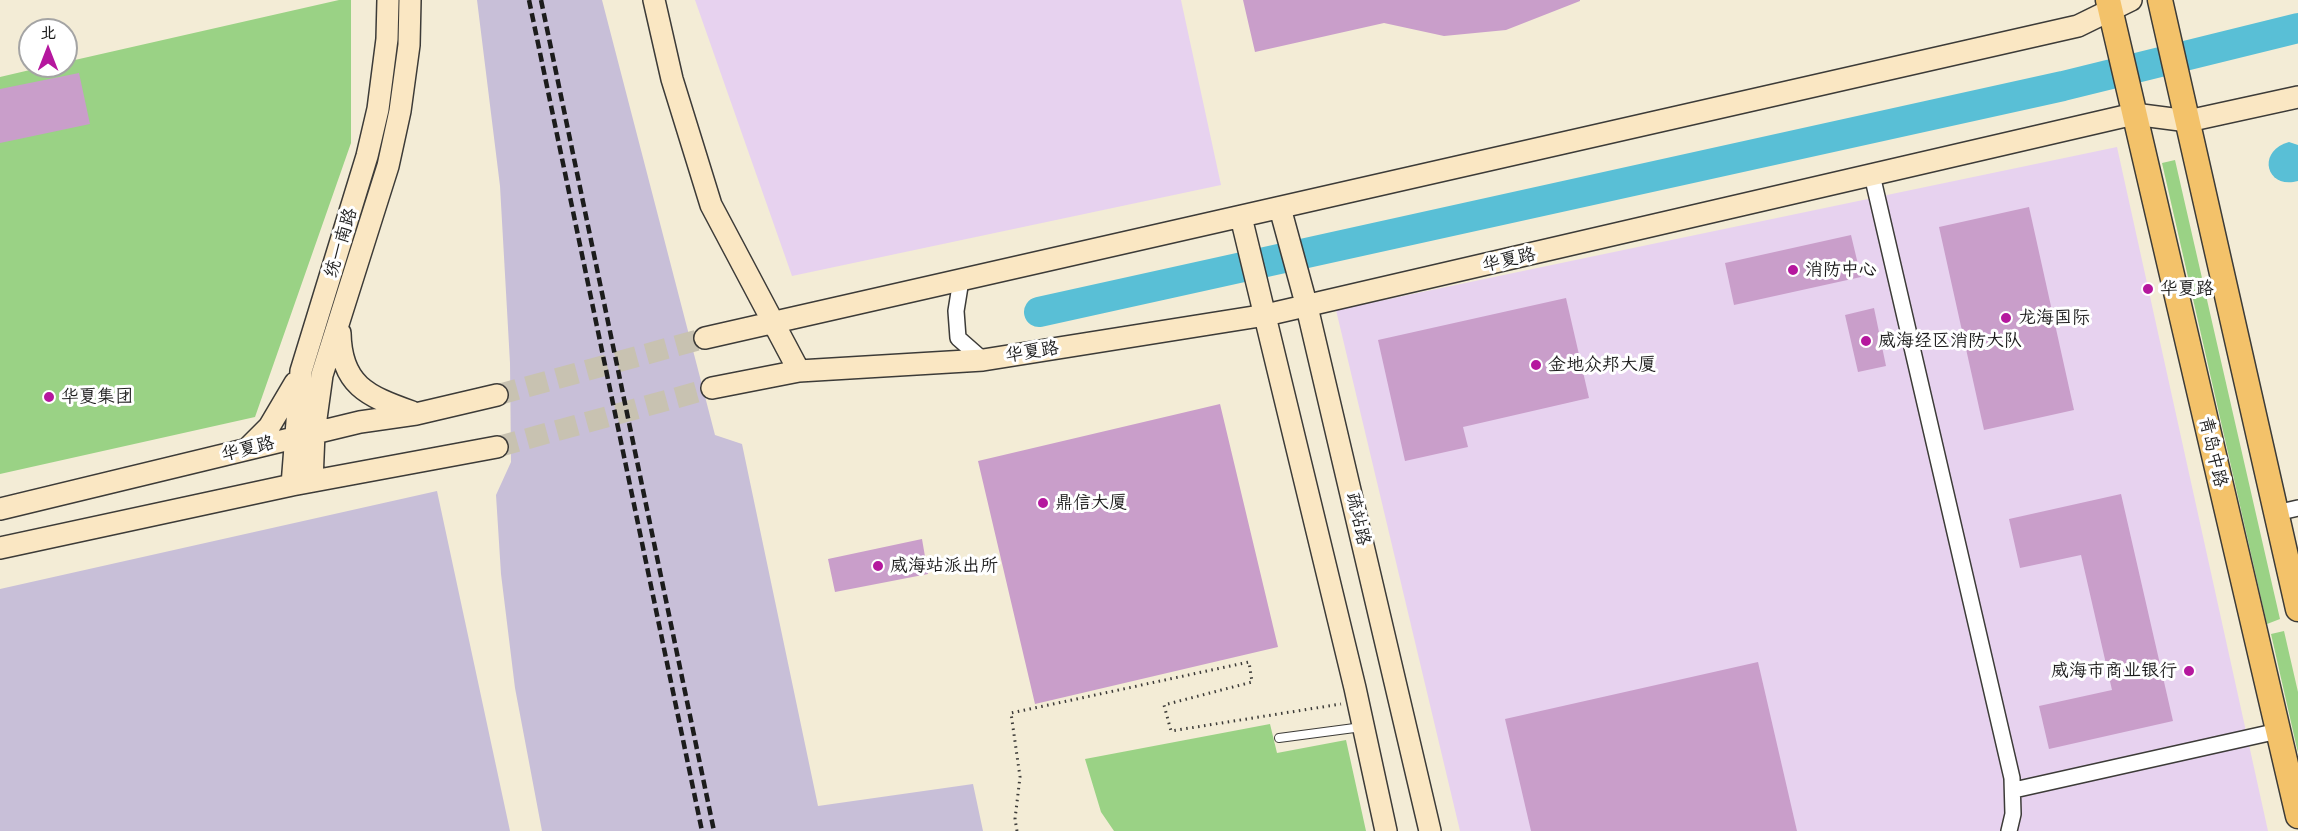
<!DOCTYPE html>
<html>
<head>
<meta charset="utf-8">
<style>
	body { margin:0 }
	#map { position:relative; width:2298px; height:831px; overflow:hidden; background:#f3ecd6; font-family:Delius,"LXGW WenKai TC",sans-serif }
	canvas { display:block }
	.north { position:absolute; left:18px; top:18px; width:60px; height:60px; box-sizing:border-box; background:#fff; border:2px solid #a4a4a4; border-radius:50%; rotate:0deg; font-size:16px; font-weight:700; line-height:24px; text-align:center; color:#1c1c1c }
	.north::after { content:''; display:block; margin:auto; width:21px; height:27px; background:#b5179e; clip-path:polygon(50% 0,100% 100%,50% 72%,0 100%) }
</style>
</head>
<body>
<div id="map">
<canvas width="2298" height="831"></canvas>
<div class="north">北</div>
</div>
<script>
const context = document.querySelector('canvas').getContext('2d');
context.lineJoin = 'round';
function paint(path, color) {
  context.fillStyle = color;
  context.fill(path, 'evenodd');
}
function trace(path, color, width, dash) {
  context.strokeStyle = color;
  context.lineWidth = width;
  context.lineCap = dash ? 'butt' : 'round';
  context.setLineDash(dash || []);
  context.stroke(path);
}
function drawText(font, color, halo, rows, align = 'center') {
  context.font = font + ' Delius,"LXGW WenKai TC",sans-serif';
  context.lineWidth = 6;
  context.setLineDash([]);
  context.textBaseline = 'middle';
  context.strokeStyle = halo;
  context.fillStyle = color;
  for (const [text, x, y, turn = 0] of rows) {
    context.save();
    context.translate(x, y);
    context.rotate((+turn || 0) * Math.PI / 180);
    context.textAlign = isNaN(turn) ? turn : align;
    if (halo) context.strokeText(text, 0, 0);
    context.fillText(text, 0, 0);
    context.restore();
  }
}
const built = new Path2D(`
	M 695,0 L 1181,0 L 1221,185 L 792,276 Z
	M 2117,147 L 2268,831 L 1460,831 L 1336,310 Z`);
const industrial = new Path2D(`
	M 477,0 L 602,0 L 715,435 L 742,444 L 818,806 L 973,784 L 983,831 L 542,831 L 515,688 L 501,574 L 496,495 L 511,462 L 510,363 L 500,186 Z
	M 437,491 L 510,831 L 0,831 L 0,589 Z`);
const green = new Path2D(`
	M 339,0 L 351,0 L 351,143 L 255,417 L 0,474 L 0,77 L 47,66 L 66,66 L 66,62 Z
	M 2175,160 L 2280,619 L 2267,624 L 2162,163 Z
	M 2284,631 L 2298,692 L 2298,753 L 2271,634 Z
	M 1270,724 L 1277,753 L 1346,740 L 1366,831 L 1114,831 L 1101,812 L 1085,759 Z`);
const water = new Path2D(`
	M 2289,142 L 2298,145 L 2298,181 C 2266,190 2256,151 2289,142 Z`);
const river = new Path2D(`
	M 1039,312 L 2063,86 L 2298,28`);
const building = new Path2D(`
	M 1243,0 L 1580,0 L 1580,1 L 1506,30 L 1444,36 L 1384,23 L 1255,52 Z
	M 79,73 L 90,124 L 0,143 L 0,89 Z
	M 2029,207 L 2074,410 L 1984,430 L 1939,227 Z
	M 1851,235 L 1861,277 L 1734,305 L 1725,263 Z
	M 1566,298 L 1589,398 L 1463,427 L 1468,447 L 1405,461 L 1378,340 Z
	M 1874,308 L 1886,366 L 1858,372 L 1845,315 Z
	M 1220,404 L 1278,647 L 1035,704 L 978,461 Z
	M 2121,494 L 2173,721 L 2049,749 L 2039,706 L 2112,690 L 2081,555 L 2020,568 L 2009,519 Z
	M 922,539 L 928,574 L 835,592 L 828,559 Z
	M 1758,662 L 1797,831 L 1531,831 L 1505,719 Z`);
const secondaryTunnel = new Path2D(`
	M 497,395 L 705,338
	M 497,447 L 712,388`);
const path = new Path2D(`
	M 1017,831 L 1015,819 L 1020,777 L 1011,713 L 1249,662 L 1252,682 L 1164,705 L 1171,731 L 1341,704`);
const lane = new Path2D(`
	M 1279,738 L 1362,727`);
const street = new Path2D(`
	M 1872,175 L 2012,778 L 2013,814 L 2009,831
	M 961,280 L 956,311 L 958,338 L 983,360
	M 2276,513 L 2298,508
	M 2014,790 L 2278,731`);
const secondary = new Path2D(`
	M 654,0 L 672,79 L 711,205 L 799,371
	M 1280,208 L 1307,307 L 1430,831
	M 1241,217 L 1355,688 L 1386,831
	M 340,333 C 341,385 367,396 412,412
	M 705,338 L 2078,26 L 2131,0
	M 712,388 L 799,371 L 983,360 L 1266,315 L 2134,114 L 2188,121 L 2298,97
	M 247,449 L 269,427 L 295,383
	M 312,481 L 314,433 L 322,375 L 388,166 L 400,111 L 409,45 L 410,0
	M 292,485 L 301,371 L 367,156 L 378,109 L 387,39 L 388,0
	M 0,509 L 360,422 L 416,414 L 497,395
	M 0,548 L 292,485 L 497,447`);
const primary = new Path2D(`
	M 2108,0 L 2298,816
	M 2160,0 L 2298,609`);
const rail = new Path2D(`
	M 529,0 L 702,831
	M 541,0 L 714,831`);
const markers = [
	[1793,270,6,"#b5179e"],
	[2148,289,6,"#b5179e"],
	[2006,318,6,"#b5179e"],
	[1866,341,6,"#b5179e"],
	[1536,365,6,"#b5179e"],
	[49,397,6,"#b5179e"],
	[1043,503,6,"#b5179e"],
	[878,566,6,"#b5179e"],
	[2189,671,6,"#b5179e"]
];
const streetNames = [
	["统一南路",341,243,-73],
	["华夏路",1509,260,-13],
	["华夏路",1032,352,-9],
	["华夏路",248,449,-14],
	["青岛中路",2213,452,77],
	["疏站路",1358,519,77]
];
const poiNames = [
	["消防中心",1805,270],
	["华夏路",2160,289],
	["龙海国际",2018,318],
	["威海经区消防大队",1878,341],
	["金地众邦大厦",1548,365],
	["华夏集团",61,397],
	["鼎信大厦",1055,503],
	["威海站派出所",890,566],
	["威海市商业银行",2177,671,"right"]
];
paint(built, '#e7d2ef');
paint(industrial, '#c8bfd8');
paint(green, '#9ad285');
paint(water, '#59bfd6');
trace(river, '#59bfd6', 30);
paint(building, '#c99eca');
trace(secondaryTunnel, '#c8c2b1', 21, [21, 10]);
trace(lane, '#3c3b38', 10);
trace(street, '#3c3b38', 18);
trace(secondary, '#3c3b38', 24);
trace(primary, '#3c3b38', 27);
trace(path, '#3c3b38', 3, [1.5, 4.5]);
trace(lane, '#fff', 8);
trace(street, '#fff', 15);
trace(secondary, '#fae7c3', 21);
trace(primary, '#f3c26a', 24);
trace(rail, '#1c1c1c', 4.5, [9, 4.5]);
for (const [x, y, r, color] of markers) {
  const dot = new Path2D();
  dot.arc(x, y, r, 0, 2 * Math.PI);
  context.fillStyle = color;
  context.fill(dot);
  trace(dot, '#fff', 2);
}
drawText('18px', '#1c1c1c', '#fff', streetNames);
drawText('18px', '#1c1c1c', '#fff', poiNames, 'left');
</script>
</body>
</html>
